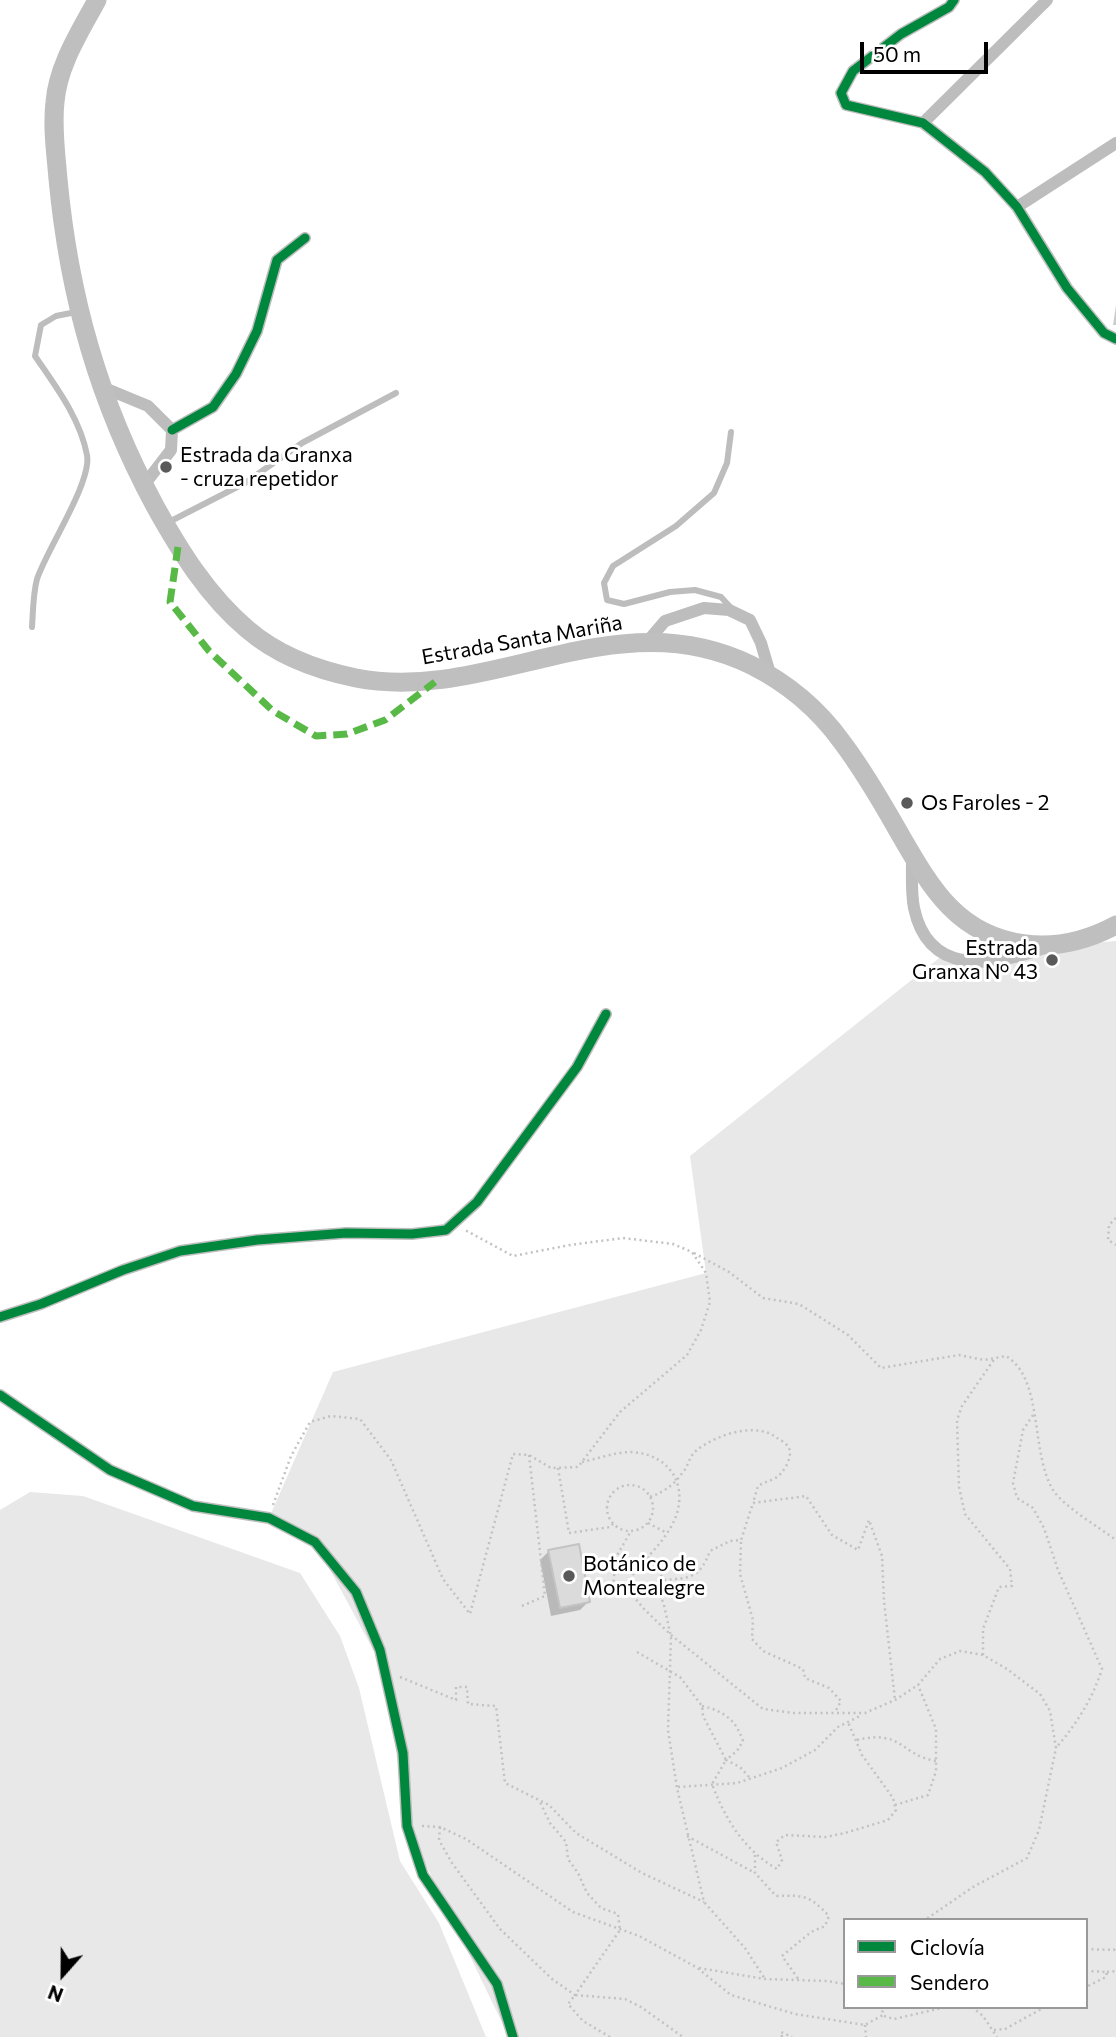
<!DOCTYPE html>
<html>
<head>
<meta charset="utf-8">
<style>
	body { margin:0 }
	#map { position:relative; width:1116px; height:2037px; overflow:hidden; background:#fff; font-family:Commissioner,sans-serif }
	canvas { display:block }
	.legend { position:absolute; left:843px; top:1918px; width:245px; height:91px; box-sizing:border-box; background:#fff; border:2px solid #999; margin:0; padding:9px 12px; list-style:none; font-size:21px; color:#000 }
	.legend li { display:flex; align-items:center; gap:14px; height:35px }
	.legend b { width:35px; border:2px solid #999 }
	.north { position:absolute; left:28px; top:1939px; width:70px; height:70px; -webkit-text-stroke:5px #fff; paint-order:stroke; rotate:201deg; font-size:19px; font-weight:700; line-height:28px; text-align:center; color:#000 }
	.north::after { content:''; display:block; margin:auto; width:24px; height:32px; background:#000; clip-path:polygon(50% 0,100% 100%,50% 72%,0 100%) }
	.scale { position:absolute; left:860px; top:42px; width:128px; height:32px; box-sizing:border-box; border:4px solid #000; border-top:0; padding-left:9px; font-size:21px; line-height:24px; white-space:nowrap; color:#000; -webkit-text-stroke:5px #fff; paint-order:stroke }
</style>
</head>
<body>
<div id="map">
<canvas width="1116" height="2037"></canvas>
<ul class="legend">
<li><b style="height:9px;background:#00873e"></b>Ciclovía</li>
<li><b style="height:9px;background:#58b947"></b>Sendero</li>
</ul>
<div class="north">N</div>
<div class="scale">50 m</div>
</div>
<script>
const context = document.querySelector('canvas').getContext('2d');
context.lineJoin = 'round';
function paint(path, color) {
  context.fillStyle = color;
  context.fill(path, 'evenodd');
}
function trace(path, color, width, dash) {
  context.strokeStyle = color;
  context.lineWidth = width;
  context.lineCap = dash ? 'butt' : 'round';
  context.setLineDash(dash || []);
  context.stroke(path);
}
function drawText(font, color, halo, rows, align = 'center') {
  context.font = font + ' Commissioner,sans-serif';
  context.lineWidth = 6;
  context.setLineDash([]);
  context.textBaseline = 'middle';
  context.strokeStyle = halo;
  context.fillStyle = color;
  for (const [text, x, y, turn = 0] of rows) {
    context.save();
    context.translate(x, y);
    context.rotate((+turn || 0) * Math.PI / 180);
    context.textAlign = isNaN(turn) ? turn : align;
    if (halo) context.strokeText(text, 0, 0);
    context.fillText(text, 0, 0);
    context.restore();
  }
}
const green = new Path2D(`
	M 1116,941 L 1116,2037 L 509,2037 L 407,1826 L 384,1670 L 315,1542 L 269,1518 L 333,1372 L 706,1273 L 690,1156 L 943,955 ZM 845,1920 L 1086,1920 L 1086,2007 L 845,2007 Z
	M 30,1492 L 83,1496 L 300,1573 L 340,1636 L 359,1688 L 400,1861 L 439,1923 L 486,2037 L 0,2037 L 0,1510 Z`);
const shadow = new Path2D(`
	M 1116,305 L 1116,325 L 1113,325 Z
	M 549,1551 L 589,1601 L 580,1610 L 551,1616 L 540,1560 Z`);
const building = new Path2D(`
	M 579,1544 L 590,1602 L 560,1608 L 548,1550 Z`);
const path = new Path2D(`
	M 1116,1218 L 1109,1225 L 1108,1240 L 1116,1245
	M 694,1253 L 729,1272 L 763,1298 L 799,1304 L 848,1335 L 881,1368 L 959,1355 L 984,1360 L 1006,1356 C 1044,1379 1030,1452 1053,1490 C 1063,1506 1100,1528 1116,1540
	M 1033,1415 L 1023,1430 L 1013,1483 L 1017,1498 L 1033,1508 L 1044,1528 L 1058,1570 L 1102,1669 C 1092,1700 1077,1723 1056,1748
	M 582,1462 C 597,1459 615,1452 631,1452 C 672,1454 691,1489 672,1525 C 660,1548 638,1564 625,1586 L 644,1609 L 671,1635 L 763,1709 L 794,1713 L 865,1713 L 895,1700 L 918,1685 L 940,1659 L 960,1651 L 983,1655 L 1007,1669 L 1040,1694 L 1050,1711 L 1056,1748 L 1039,1830 L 1027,1858 L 973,1887 L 925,1920
	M 558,1468 L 569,1533 L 610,1527 L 613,1524
	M607 1508a23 23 0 1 1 46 0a23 23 0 1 1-46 0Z
	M 650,1497 C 664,1492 674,1485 683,1472 C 689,1465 689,1456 697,1450 C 716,1435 756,1421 777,1438 C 781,1440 787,1444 789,1448 C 793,1457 784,1472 777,1477 C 771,1481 764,1482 758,1486 L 753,1503
	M 273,1505 L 291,1456 L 310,1422 L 331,1416 L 360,1419 L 391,1460 L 443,1579 L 470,1614 L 513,1454 L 529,1455 L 551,1468 L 578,1467 L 620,1412 L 687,1355 L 701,1330 L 710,1302 L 706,1273 L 692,1252 L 673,1244 L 623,1238 L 570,1245 L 513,1256 L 465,1230
	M 648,1523 L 667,1533
	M 741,1542 L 740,1574 L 753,1620 L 752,1639 L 763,1651 L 803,1669 L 805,1678 L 829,1688 L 841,1701 L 835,1712
	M 648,1557 L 664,1580 L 659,1591 L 664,1605 L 671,1637 L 668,1730 L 677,1788 L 704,1902 L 745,1948 L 765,1979
	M 664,1580 C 690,1578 700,1578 710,1551 L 730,1541 L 741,1540 L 753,1503 L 806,1496 L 832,1535 L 858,1550 L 869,1520 L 882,1556 L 884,1601 L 895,1700
	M 625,1586 L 613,1586 L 616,1557 L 631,1531
	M 522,1606 L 545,1596 L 529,1455
	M 637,1652 L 680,1677 L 702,1706 L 703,1716 L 726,1760 L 712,1784 C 725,1819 744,1850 777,1869 L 782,1860 L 776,1842 L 785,1835 L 826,1837 L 845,1833 L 888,1820 L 896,1810 L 893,1798 L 862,1755 L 848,1722
	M 983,1655 L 983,1629 L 999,1587 L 1012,1586 L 1010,1569 L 965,1514 L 959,1487 L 957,1420 L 962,1406 L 995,1358
	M 400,1677 L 456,1700 L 456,1687 L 467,1687 L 468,1704 L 496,1706 L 505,1783 L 549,1805 L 576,1833 L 642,1873 L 704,1902
	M 702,1706 C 724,1711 736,1720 743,1741 L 737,1751 L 726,1760 L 740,1767 L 750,1778
	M 857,1740 C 903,1729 900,1755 936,1761
	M 678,1787 L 737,1783 L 782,1768 L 815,1750 L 838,1727 L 862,1715
	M 895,1805 L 928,1795 L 936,1771 L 936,1729 L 918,1685
	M 422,1826 L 440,1827 L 466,1839 L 573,1912 L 639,1936 L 696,1967 L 731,1995 L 795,2014 L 865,2025 L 883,2015 L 882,2007
	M 440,1827 L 439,1840 L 452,1863 L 500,1929 L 552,1979 L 575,1995 L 620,1930 L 618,1914 L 601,1908 L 587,1893 L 578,1873 L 568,1859 L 566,1842 L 550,1823 L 539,1800
	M 687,1836 L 755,1873
	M 755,1855 L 755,1873 L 776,1896 C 804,1895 809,1895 829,1916 L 825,1926 L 811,1932 L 782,1956 L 799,1980
	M 1086,1949 L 1114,1950 L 1116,1947
	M 699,1968 L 765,1979 L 827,1981 L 845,1984
	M 1086,1971 L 1107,1972 L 1106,1977 L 1086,1987
	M 1107,1972 L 1116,1971
	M 972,2007 L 983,2016 L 997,2037
	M 884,2016 L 894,2019 L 946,2007
	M 865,2025 L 866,2037
	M 994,2030 L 1005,2029 L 1045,2007
	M 610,2037 L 583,2021 L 568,2004 L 575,1995 L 625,1999 L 641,2007 L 683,2037
	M 782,2037 L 781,2032 L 792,2037`);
const service = new Path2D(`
	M 731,432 L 727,463 L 714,493 L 676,526 L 613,566 L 604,583 L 607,600 L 624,604 L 670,592 L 695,590 L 721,597 L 732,609
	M 167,523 L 245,483 L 302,443 L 396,393
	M 32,627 C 33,612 33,594 37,579 C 47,549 92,482 87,455 C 80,418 56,387 35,356 L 41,325 L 56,316 L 76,312`);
const minor = new Path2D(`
	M 954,0 L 949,7 L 901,34 L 853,71 L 841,93 L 846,105 L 923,123 L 985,172 L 1017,207 L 1067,288 L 1104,333 L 1116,339
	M 923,123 L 1047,0
	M 1017,207 L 1116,143
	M 102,387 L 148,406 L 172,430 L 171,450 L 144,485
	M 172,430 L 213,407 L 236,374 L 257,331 L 277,260 L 305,238
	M 647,642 L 665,621 L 704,608 L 729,610 L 750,620 L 761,643 L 771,677
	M 912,859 C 912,875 911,893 914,908 C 928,975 990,967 1041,949
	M 0,1317 L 41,1304 L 123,1270 L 180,1251 L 257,1240 L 346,1233 L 412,1234 L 446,1230 L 477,1202 L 577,1067 L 606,1014
	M 0,1395 L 110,1470 L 193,1506 L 269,1518 L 315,1542 L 356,1592 L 380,1650 L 403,1753 L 407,1826 L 423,1875 L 497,1984 L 513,2037`);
const secondary = new Path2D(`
	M 97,0 C 80,32 58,65 55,102 C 52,128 56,154 58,179 C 69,297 99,402 155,506 C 180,551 207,595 247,629 C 277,655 317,670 356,678 C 490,704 615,598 751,665 C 787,683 819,710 842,742 C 863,770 880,799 897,829 C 929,884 955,935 1025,944 C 1057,948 1088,940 1116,925`);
const quiet = new Path2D(`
	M 178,547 L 170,602 L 209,651 L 273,711 L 316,736 L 347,734 L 385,720 L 435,682`);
const cycleway = new Path2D(`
	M 954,0 L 949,7 L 901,34 L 853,71 L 841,93 L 846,105 L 923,123 L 985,172 L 1017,207 L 1067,288 L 1104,333 L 1116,339
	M 172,430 L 213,407 L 236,374 L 257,331 L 277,260 L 305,238
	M 0,1317 L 41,1304 L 123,1270 L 180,1251 L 257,1240 L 346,1233 L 412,1234 L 446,1230 L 477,1202 L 577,1067 L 606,1014
	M 0,1395 L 110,1470 L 193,1506 L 269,1518 L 315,1542 L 356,1592 L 380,1650 L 403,1753 L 407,1826 L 423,1875 L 497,1984 L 513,2037`);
const markers = [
	[166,467,7,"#595959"],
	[907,803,7,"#595959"],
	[1052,960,7,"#595959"],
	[569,1576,7,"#595959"]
];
const poiNames = [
	["Estrada da Granxa",180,455],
	["- cruza repetidor",180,479],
	["Os Faroles - 2",921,803],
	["Estrada",1038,948,"right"],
	["Granxa Nº 43",1038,972,"right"],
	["Botánico de",583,1564],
	["Montealegre",583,1588]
];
const streetNames = [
	["Estrada Santa Mariña",522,640,-10]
];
paint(green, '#e8e8e8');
paint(shadow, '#0003');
paint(building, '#dbdbdb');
trace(building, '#c3c3c3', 2);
trace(path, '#c2c2c2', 2.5, [2, 3.5]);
trace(service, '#bdbdbd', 6);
trace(minor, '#bdbdbd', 12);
trace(secondary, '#bfbfbf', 19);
trace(quiet, '#58b947', 7, [14, 7]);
trace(cycleway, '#00873e', 9);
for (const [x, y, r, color] of markers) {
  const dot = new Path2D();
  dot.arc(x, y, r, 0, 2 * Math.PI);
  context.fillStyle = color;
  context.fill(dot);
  trace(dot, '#fff', 2.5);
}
drawText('21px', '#000', '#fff', poiNames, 'left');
drawText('21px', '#000', '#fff', streetNames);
</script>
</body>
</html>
